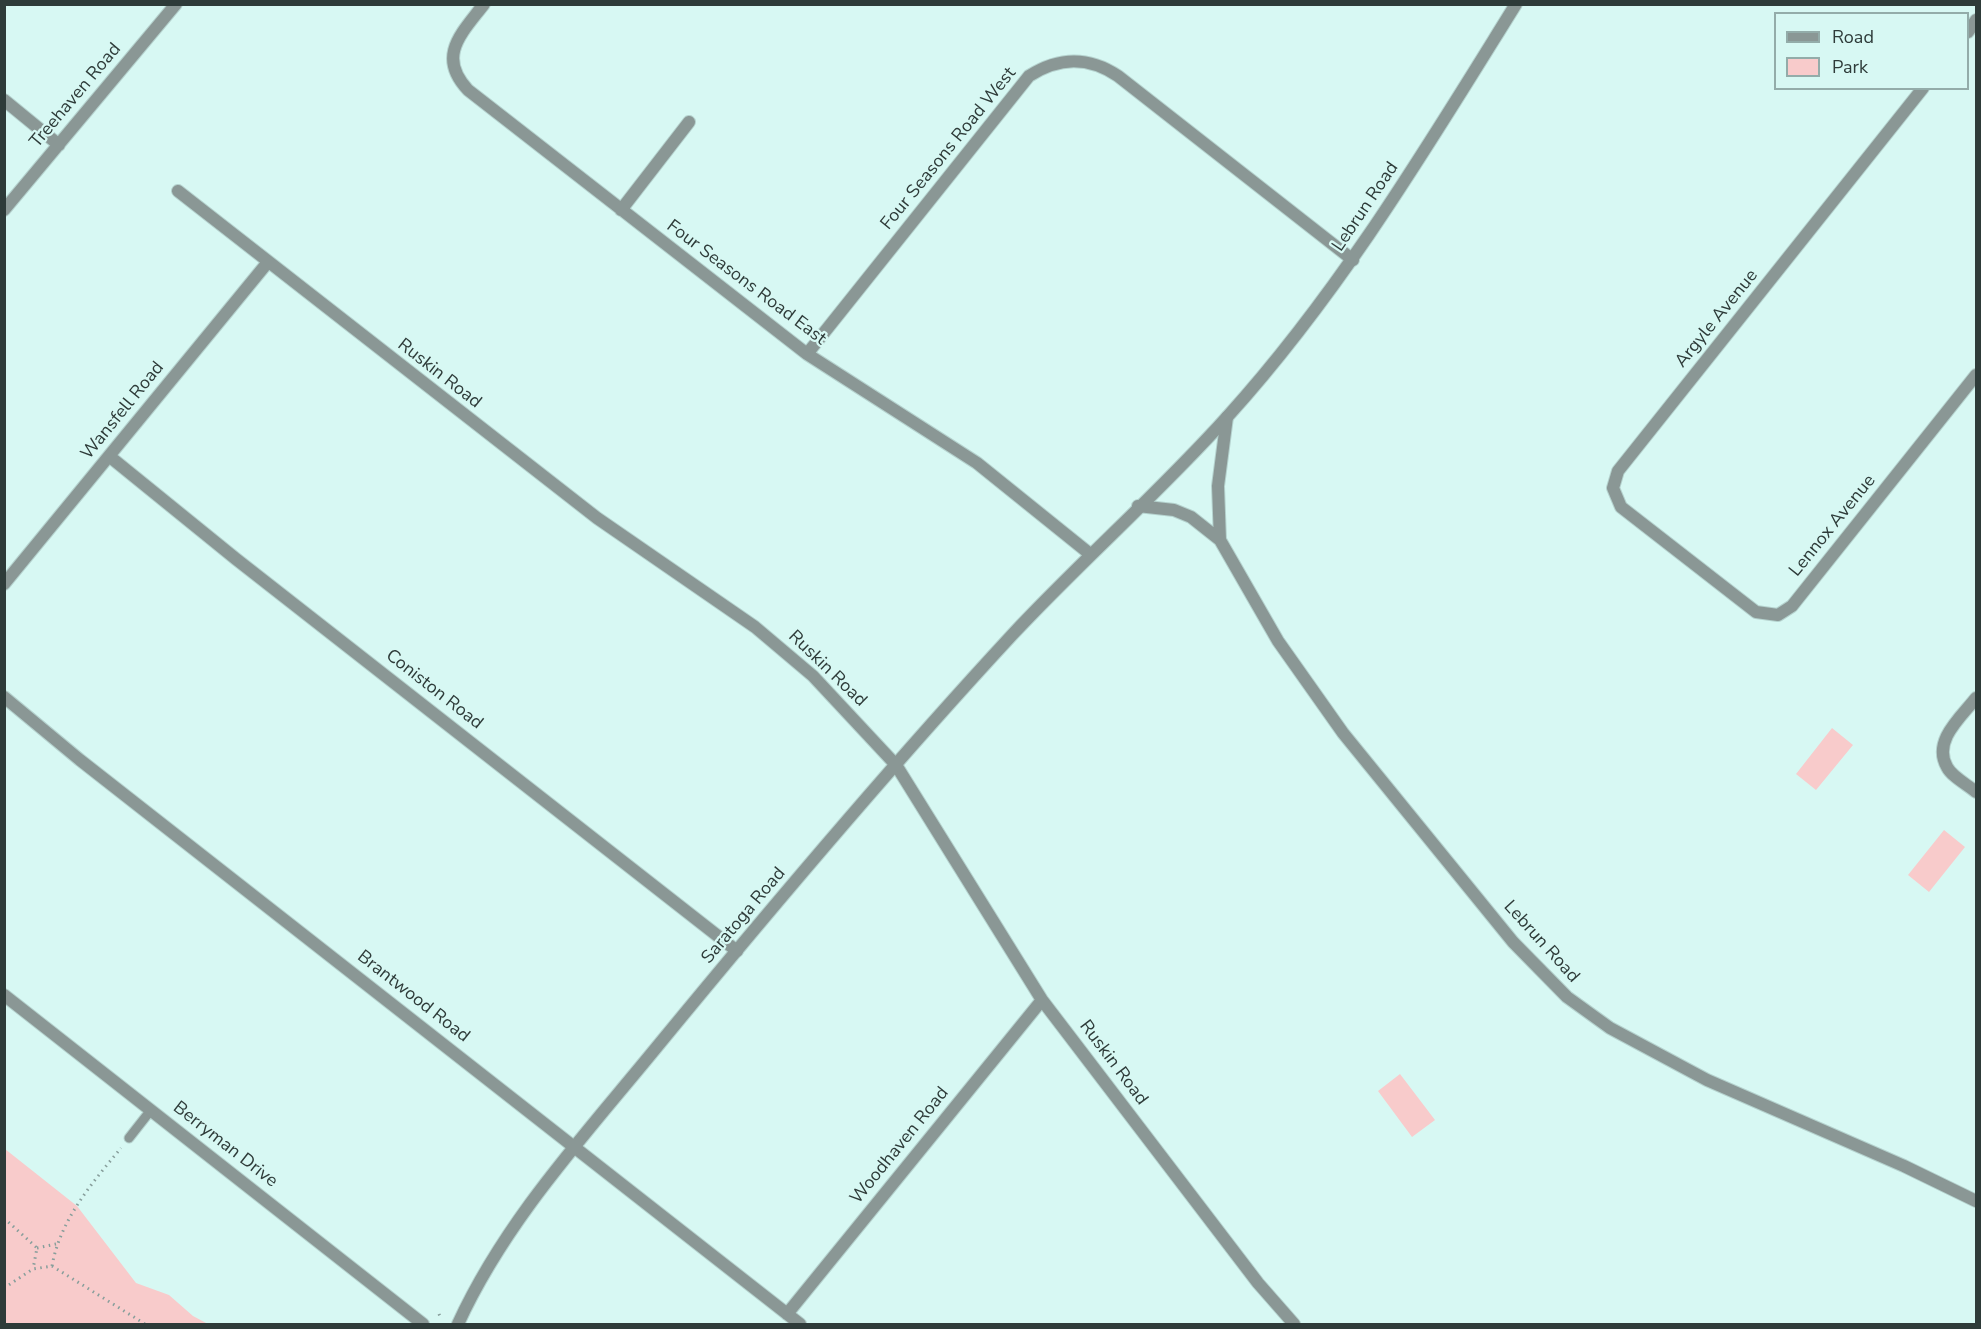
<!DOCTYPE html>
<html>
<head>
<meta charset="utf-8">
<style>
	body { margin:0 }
	#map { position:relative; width:1981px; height:1329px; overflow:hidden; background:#d7f8f3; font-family:"Nunito Sans",sans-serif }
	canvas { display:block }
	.frame { position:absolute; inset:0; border:6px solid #2e3b39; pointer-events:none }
	.legend { position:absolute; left:1774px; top:12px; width:195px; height:78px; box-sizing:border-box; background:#d7f8f3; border:2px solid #93aca9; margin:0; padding:8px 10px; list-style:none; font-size:18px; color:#2e3b39 }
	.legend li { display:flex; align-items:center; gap:12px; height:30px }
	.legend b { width:30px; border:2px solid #93aca9 }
</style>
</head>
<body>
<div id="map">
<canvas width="1981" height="1329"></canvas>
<div class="frame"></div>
<ul class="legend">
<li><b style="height:8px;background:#8a9795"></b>Road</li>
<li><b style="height:16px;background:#f8cbcb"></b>Park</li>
</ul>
</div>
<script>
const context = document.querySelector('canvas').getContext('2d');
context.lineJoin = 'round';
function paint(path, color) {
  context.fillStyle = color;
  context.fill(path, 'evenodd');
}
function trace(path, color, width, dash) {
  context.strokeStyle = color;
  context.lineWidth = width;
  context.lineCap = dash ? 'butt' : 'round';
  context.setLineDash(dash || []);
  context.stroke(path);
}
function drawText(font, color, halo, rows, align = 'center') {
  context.font = font + ' "Nunito Sans",sans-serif';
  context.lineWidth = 4.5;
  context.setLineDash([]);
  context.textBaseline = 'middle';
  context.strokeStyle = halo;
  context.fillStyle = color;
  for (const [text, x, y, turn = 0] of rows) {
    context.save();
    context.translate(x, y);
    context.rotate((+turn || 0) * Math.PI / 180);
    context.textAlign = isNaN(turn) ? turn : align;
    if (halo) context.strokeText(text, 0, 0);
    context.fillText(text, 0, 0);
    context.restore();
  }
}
const green = new Path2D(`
	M 1832,728 L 1853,745 L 1816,790 L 1796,774 Z
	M 1944,830 L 1965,847 L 1929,892 L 1908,875 Z
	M 1400,1074 L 1435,1120 L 1412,1137 L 1378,1091 Z
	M 5,1149 L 77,1206 L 136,1283 L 169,1295 L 193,1316 L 208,1324 L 5,1324 Z`);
const path = new Path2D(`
	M 4,1218 L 37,1248 L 33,1269
	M 37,1248 L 56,1244
	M 52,1266 L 145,1324
	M 4,1288 L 33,1269 L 52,1266 C 60,1220 92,1183 121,1148
	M 439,1314 L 441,1319`);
const service = new Path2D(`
	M 129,1138 L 151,1110`);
const minor = new Path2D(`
	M 484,4 C 462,33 436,56 468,90 L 807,354 L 977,463 L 1090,554
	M 1968,32 L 1976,20
	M 1923,88 L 1618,471 L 1613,488 L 1621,507 L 1756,612 L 1778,615 L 1792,606 L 1976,375
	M 4,100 L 59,145
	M 178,191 L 597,518 L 755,627 L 813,676 L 896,765 L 1042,1000 L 1258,1283 L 1294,1324
	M 4,210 L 176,4
	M 621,210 L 689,122
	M 807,354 L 1029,76 C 1059,57 1088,56 1118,76 L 1353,260
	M 109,456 L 236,559 L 737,951
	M 1138,506 L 1174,510 L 1191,517 L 1220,540 L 1278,641 L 1343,733 L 1513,942 L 1567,997 L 1610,1028 L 1707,1080 L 1904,1166 L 1976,1201
	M 1220,540 L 1218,486 L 1227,417
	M 4,584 L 268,262
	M 4,697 L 80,760 L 800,1324
	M 1976,698 C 1961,717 1932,741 1947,767 C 1952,777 1968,785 1976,792
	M 4,995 L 423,1324
	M 787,1314 L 1042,1000`);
const tertiary = new Path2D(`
	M 458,1324 C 505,1221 584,1136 656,1048 C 771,908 889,768 1012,635 C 1082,560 1160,492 1228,416 C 1341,291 1427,147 1516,4`);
const streetNames = [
	["Treehaven Road",76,96,-50],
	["Four Seasons Road West",949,149,-51],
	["Lebrun Road",1366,207,-56],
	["Four Seasons Road East",746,283,37],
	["Argyle Avenue",1717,319,-51],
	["Ruskin Road",439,374,38],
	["Wansfell Road",123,411,-51],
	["Lennox Avenue",1833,526,-51],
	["Ruskin Road",827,669,44],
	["Coniston Road",434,690,38],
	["Saratoga Road",744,916,-50],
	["Lebrun Road",1541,942,48],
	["Brantwood Road",413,997,38],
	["Ruskin Road",1113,1063,53],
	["Berryman Drive",225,1145,38],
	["Woodhaven Road",900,1146,-51]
];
paint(green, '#f8cbcb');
trace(service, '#b5d2ce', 11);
trace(minor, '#b5d2ce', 14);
trace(tertiary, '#b5d2ce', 14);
trace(path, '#879e9b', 3, [1.5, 4.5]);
trace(service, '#8a9795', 9);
trace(minor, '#8a9795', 12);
trace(tertiary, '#8a9795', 12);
drawText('18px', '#2e3b39', '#d7f8f3', streetNames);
</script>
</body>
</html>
